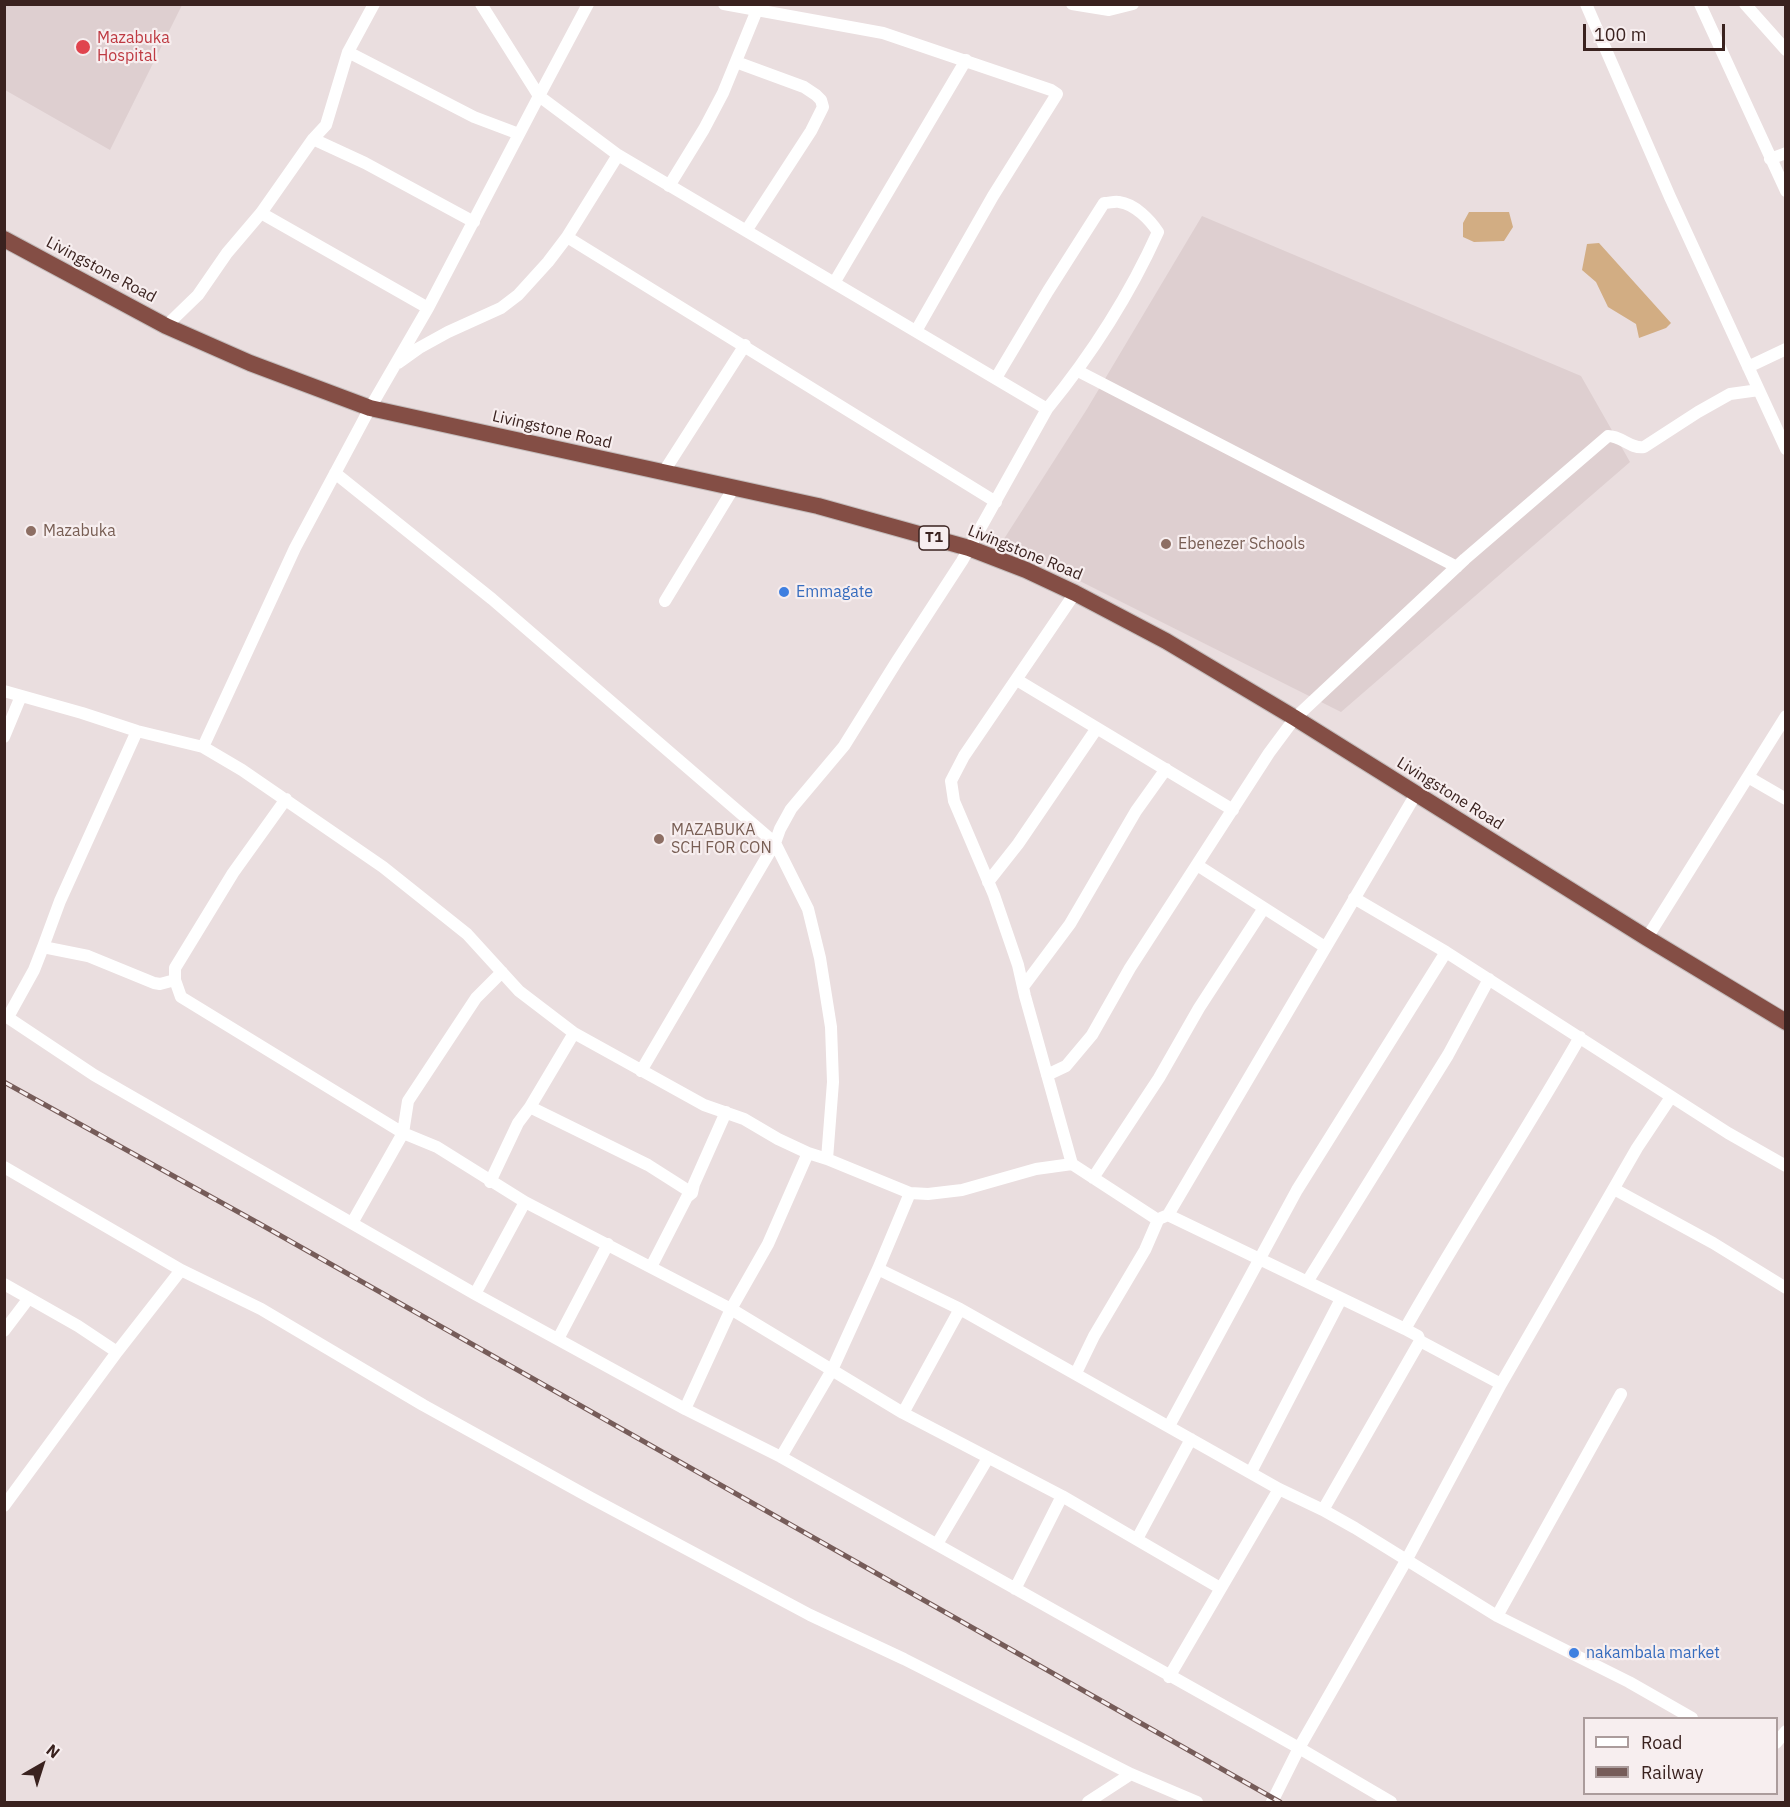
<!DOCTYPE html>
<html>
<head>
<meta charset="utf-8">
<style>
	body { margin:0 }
	#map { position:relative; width:1790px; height:1807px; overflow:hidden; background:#eadedf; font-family:"IBM Plex Sans",sans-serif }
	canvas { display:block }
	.frame { position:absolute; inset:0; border:6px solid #3a221f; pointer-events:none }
	.legend { position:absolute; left:1583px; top:1717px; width:195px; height:78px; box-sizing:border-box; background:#f7eeef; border:2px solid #ab9c9c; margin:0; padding:8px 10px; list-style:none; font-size:18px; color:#3a221f }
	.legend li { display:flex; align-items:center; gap:12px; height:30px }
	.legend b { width:30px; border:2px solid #ab9c9c }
	.north { position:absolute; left:12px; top:1735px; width:60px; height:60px; -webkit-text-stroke:4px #f7eeef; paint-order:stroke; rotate:39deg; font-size:16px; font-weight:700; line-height:24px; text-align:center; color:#3a221f }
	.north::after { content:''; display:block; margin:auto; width:21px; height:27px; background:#3a221f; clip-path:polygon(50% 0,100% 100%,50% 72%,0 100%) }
	.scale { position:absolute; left:1583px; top:24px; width:142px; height:27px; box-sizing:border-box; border:3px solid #3a221f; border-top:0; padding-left:8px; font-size:18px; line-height:21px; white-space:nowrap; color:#3a221f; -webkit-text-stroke:4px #f7eeef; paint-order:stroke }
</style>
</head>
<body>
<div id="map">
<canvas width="1790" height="1807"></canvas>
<div class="frame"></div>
<ul class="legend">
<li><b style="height:8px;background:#fff"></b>Road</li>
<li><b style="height:8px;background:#765c59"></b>Railway</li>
</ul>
<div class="north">N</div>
<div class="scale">100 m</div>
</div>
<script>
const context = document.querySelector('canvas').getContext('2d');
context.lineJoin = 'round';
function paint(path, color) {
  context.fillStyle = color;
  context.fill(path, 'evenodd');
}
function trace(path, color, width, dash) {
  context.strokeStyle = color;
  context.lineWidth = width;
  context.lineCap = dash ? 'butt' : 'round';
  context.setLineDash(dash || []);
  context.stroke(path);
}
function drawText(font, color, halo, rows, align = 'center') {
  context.font = font + ' "IBM Plex Sans",sans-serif';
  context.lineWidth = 4.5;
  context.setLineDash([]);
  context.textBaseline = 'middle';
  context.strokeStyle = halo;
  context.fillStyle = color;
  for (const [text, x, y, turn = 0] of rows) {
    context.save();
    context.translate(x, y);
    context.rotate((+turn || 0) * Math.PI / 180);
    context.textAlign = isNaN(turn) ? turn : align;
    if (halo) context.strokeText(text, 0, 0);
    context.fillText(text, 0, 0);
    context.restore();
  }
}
const built = new Path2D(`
	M 5,4 L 182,5 L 110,150 L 5,90 Z
	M 1202,216 L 1581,376 L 1630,462 L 1341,712 L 1002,542 L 1087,409 Z`);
const water = new Path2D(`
	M 1469,212 L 1509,212 L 1513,227 L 1504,241 L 1474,242 L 1463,237 L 1463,223 Z
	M 1599,243 L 1671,323 L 1666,328 L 1639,338 L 1636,324 L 1608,307 L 1596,282 L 1582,270 L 1587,244 Z`);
const minor = new Path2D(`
	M 481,4 L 539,96 L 588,4
	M 724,4 L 883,33 L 1051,90 L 1057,94 L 993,196 L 916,331
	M 1072,4 L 1109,10 L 1133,4
	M 1586,4 L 1670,197 L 1786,449
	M 1700,4 L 1786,191
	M 1745,4 L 1786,50
	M 348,52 L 474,117 L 519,134
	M 736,62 L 804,87 L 816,95 L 821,100 L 823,107 L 811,131 L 746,231
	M 313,139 L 365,163 L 474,222
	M 1770,159 L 1786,153
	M 669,186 L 704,129 L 723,93 L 757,10
	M 261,213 L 428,308
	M 567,237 L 996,502
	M 834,283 L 966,60
	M 166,326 L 198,295 L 227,253 L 261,213 L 313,139 L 326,125 L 348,52 L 374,4
	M 398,363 L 419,348 L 448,332 L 501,308 L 518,295 L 548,262 L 567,237 L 618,155
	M 1748,367 L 1786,349
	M 1078,371 L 1457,567
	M 996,378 L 1048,291 L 1104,203 C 1109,203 1115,201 1119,202 C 1135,204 1150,220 1158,232 C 1129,296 1092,354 1047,409
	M 335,473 L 492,599 L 775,843 L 808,909 L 820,958 L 831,1027 L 833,1082 L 827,1159
	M 663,473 L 745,345
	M 665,601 L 733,489
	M 1017,680 L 1233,810
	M 4,691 L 82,713 L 137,731 L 203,747 L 242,770 L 383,867 L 467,934 L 519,991 L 574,1033 L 704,1105 L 744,1119 L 778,1139 L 808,1153 L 827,1159 L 910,1193 L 928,1194 L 962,1190 L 1036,1169 L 1072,1164 L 1158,1220 L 1145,1250 L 1094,1336 L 1076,1373
	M 4,737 L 21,696
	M 203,747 L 295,548 L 370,408 L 428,308 L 539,96 L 618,155 L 1047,409 L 962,561 L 897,661 L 844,746 L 791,809 L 780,829 L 775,843 L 641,1071
	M 1748,777 L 1786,799
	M 286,799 L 233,873 L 175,968 L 175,980 L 181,997 L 403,1133 L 437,1147 L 525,1202 L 731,1309 L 903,1413 L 1062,1496 L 1220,1588
	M 1197,865 L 1325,947
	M 988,882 L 1018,844 L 1097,728
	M 1354,898 L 1446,952 L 1728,1133 L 1786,1166
	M 1647,938 L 1786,716
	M 43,947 L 60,901 L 137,731
	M 1023,987 L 1070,924 L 1136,811 L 1166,769
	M 4,1015 L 94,1075 L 475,1294 L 685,1409 L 781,1457 L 1299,1748 L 1391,1802
	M 8,1017 L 34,970 L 43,947 L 88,956 L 154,983 L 160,984 L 175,980
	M 1047,1075 L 1066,1066 L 1092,1035 L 1130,968 L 1269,753 L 1295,718 L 1465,559 L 1608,436 C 1622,436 1630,449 1644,447 L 1698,412 L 1730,394 L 1759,390
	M 530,1107 L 648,1165 L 692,1193
	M 1072,1164 L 1025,996 L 1018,965 L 994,895 L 954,801 L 951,781 L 964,756 L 1075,593
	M 4,1167 L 181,1270
	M 1093,1178 L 1159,1078 L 1199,1008 L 1264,908
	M 490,1182 L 518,1123 L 530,1107 L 574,1033
	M 1614,1189 L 1713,1243 L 1786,1288
	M 1168,1215 L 1416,794
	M 1161,1218 L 1168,1215 L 1405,1329 L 1418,1336 L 1420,1341 L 1501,1384
	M 352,1223 L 403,1133 L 408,1101 L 476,998 L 502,972
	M 651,1267 L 687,1197 L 692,1193 L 694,1184 L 726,1112
	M 878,1269 L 960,1309 L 1279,1489 L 1323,1510 L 1355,1528 L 1497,1616 L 1629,1682 L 1692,1718
	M 1307,1282 L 1448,1055 L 1489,979
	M 4,1284 L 78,1326 L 117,1352
	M 475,1294 L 525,1202
	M 1405,1329 C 1461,1230 1524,1135 1580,1037
	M 4,1331 L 29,1298
	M 558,1339 L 608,1244
	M 685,1409 L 731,1309 L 768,1244 L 808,1153
	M 903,1413 L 960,1309
	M 1169,1426 L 1297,1190 L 1446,952
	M 781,1457 L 832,1370 L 878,1269 L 910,1193
	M 1251,1472 L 1341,1299
	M 4,1506 L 117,1352 L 181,1270 L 261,1309 L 423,1405 L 591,1498 L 810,1615 L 904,1659 L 1131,1774 L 1197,1802
	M 1323,1510 L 1420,1341
	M 1137,1539 L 1191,1439
	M 937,1544 L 988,1458
	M 1015,1589 L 1062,1496
	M 1497,1616 L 1621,1394
	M 1169,1677 L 1279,1489
	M 1776,1743 L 1786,1731
	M 1088,1802 L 1131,1774
	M 1272,1802 L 1299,1748 L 1407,1559 L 1501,1384 L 1637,1148 L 1671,1097`);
const trunk = new Path2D(`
	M 4,239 L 166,326 L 250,363 L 370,408 L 818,506 L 969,548 L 1026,570 L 1075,593 L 1166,641 L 1295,718 L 1647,938 L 1786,1022`);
const rail = new Path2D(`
	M 4,1082 L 260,1224 L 1280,1802`);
const markers = [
	[83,47,8,"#e0444e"],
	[31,531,6,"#8d6e63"],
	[1166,544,6,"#8d6e63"],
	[784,592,6,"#3f7fe0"],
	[659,839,6,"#8d6e63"],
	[1574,1653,6,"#3f7fe0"]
];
const shields = [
	[934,538,30]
];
const shieldNames = [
	["T1",934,538]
];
const healthNames = [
	["Mazabuka",97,38],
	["Hospital",97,56]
];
const streetNames = [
	["Livingstone Road",101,270,28],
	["Livingstone Road",552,430,13],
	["Livingstone Road",1025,553,22],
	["Livingstone Road",1450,794,32]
];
const educationNames = [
	["Mazabuka",43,531],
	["Ebenezer Schools",1178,544],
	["MAZABUKA",671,830],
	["SCH FOR CON",671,848]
];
const shopNames = [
	["Emmagate",796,592],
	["nakambala market",1586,1653]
];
paint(built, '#decfd0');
paint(water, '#d2ad83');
trace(trunk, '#c4bdbc', 18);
trace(minor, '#fff', 12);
trace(trunk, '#844e45', 16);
trace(rail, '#765c59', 5);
trace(rail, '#f7eeef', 3, [9]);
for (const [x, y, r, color] of markers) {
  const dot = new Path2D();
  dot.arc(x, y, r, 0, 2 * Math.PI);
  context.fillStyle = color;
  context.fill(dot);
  trace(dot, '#f7eeef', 2);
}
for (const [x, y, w] of shields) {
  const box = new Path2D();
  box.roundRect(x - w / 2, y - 12, w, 24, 4.5);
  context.fillStyle = '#f7eeef';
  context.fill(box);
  trace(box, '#3a221f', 1.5);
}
drawText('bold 15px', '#3a221f', null, shieldNames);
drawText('16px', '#be3a42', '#f7eeef', healthNames, 'left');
drawText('16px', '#3a221f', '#f7eeef', streetNames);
drawText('16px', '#785e54', '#f7eeef', educationNames, 'left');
drawText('16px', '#366cbe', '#f7eeef', shopNames, 'left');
</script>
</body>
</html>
